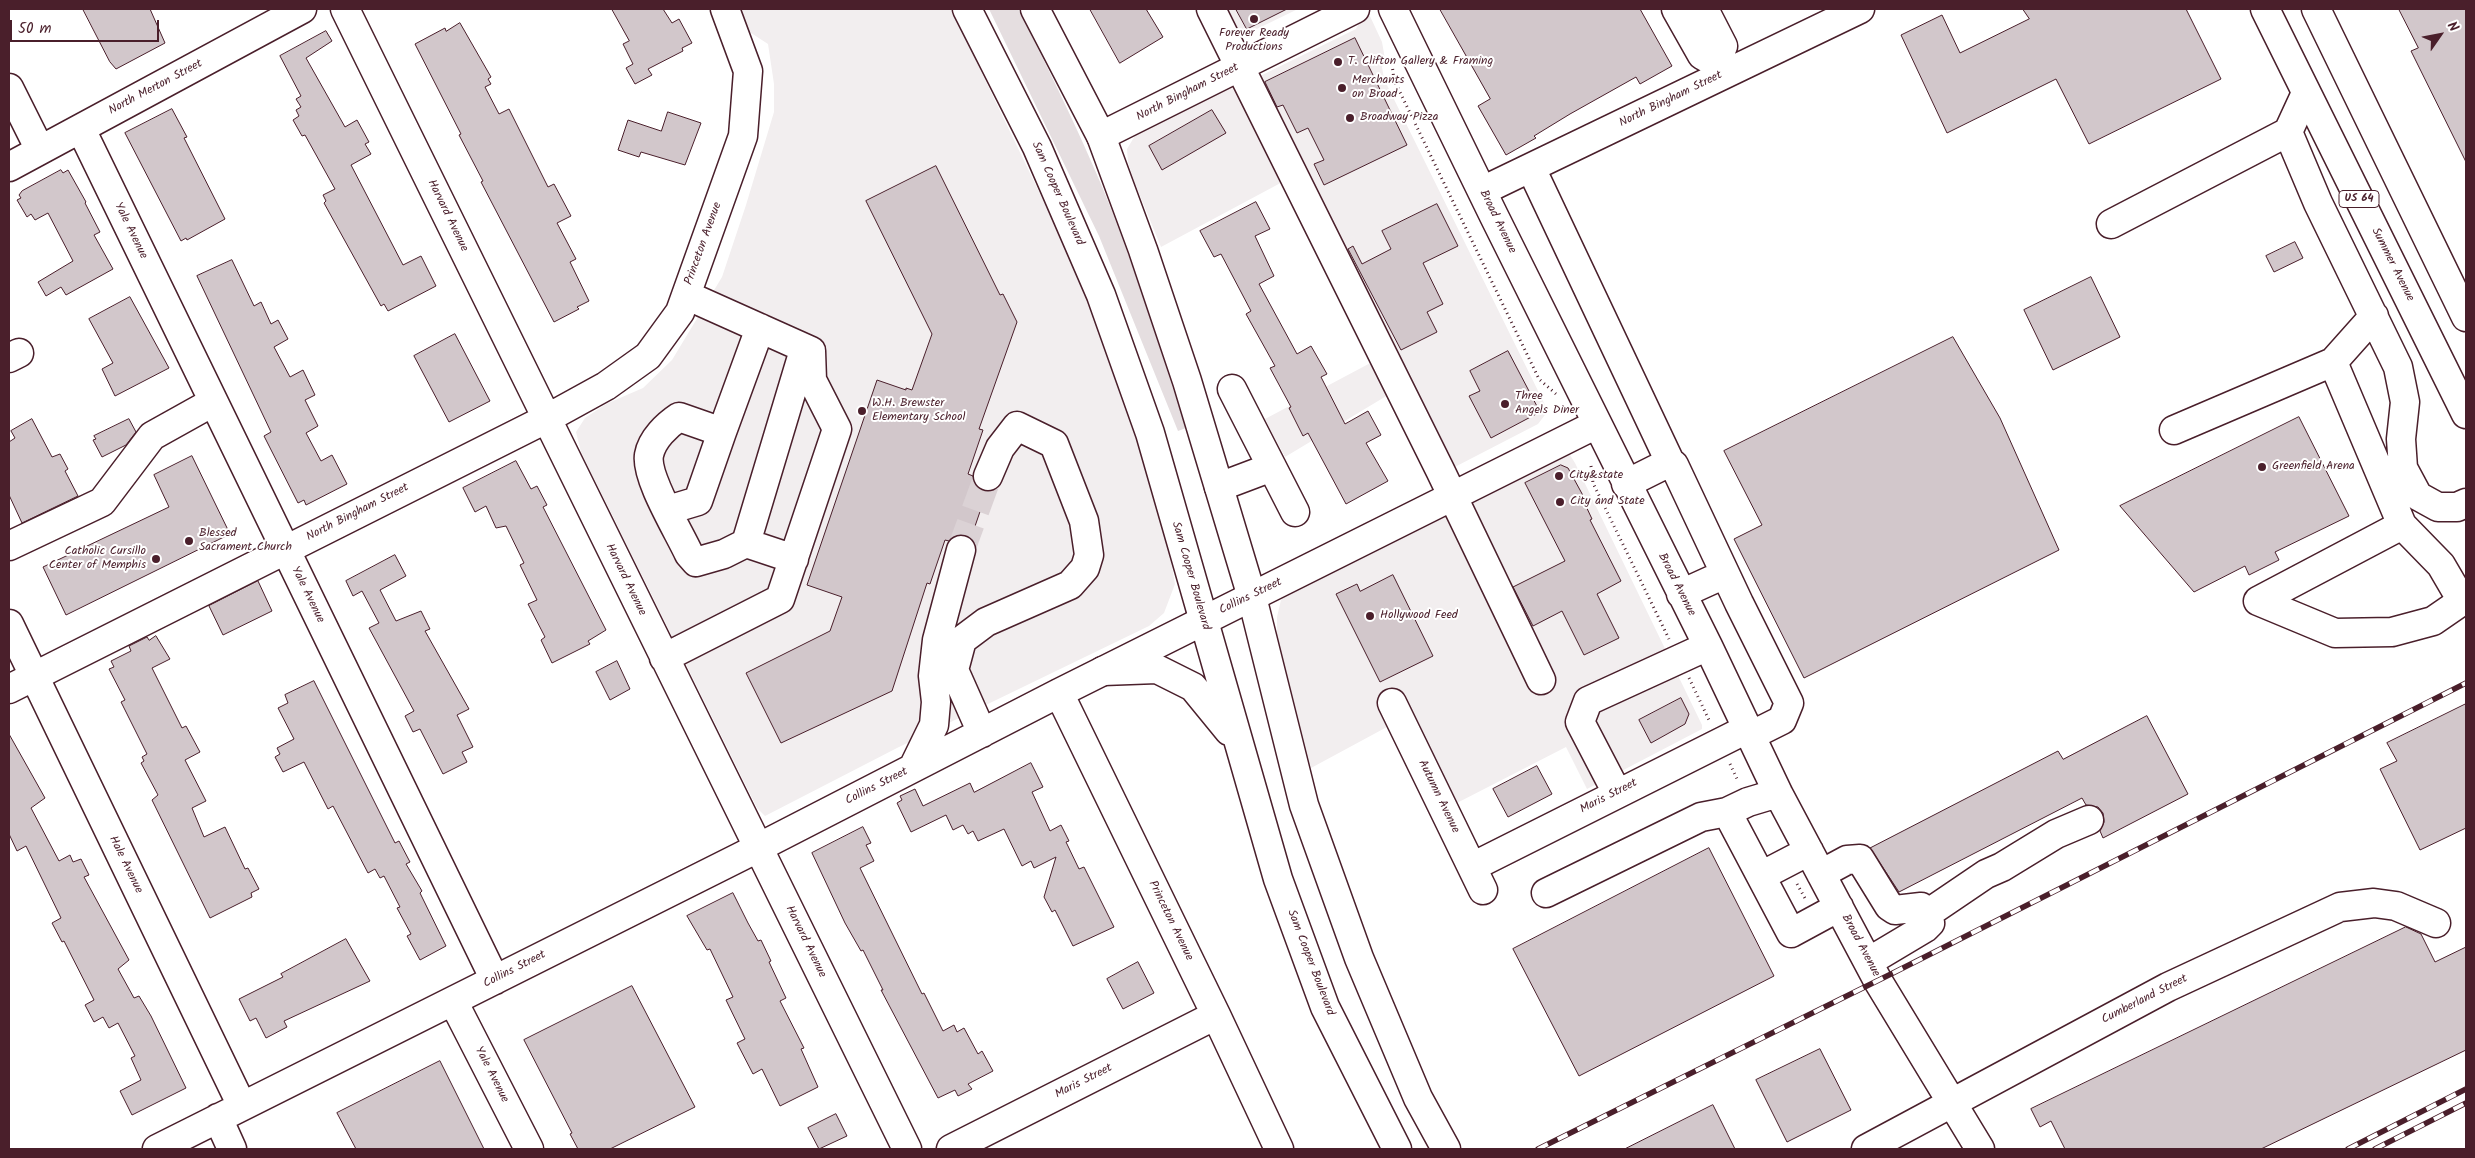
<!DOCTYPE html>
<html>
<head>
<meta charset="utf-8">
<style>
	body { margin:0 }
	#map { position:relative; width:2475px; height:1158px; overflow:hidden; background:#fff; font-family:Kalam,sans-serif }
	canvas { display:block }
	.frame { position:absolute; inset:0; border:10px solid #4a1f2b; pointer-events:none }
	.north { position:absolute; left:2415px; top:10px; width:50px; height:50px; -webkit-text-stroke:4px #fff; paint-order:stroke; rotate:57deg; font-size:14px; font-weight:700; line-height:20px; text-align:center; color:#4a1f2b }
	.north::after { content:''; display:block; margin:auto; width:18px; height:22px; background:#4a1f2b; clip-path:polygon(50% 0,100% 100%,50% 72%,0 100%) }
	.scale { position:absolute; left:10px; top:20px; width:149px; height:22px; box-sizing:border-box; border:2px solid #4a1f2b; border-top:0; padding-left:6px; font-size:15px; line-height:18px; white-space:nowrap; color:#4a1f2b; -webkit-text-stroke:4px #fff; paint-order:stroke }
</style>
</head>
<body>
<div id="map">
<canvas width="2475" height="1158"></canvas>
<div class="frame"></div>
<div class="north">N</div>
<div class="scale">50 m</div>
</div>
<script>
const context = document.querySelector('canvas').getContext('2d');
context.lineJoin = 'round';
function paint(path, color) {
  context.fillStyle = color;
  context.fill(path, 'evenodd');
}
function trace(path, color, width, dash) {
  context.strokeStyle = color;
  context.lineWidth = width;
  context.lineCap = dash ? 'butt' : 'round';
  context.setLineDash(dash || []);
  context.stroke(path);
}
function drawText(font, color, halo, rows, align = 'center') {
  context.font = font + ' Kalam,sans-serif';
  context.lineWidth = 4;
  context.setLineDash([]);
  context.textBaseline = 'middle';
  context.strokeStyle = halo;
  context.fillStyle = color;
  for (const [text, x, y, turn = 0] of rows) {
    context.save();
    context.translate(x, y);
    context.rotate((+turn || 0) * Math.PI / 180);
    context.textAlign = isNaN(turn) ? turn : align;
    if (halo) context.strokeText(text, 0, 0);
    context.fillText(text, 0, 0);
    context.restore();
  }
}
const built = new Path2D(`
	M 738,9 L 951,9 L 1067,250 L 1121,384 L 1168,545 L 1175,584 L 1164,613 L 1149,626 L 897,748 L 765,816 L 757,808 L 581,452 L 576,432 L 585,418 L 606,404 L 643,388 L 672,360 L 722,277 L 746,205 L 774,112 L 774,84 L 768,44 L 748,31 Z
	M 1216,9 L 1298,9 L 1232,41 Z
	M 1364,14 L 1369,14 L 1382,42 L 1385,59 L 1382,67 L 1384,79 L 1548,411 L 1538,424 L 1447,471 L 1250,81 L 1356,29 Z
	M 1237,83 L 1288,179 L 1161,247 L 1134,181 L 1128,162 L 1127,149 L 1136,134 L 1145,127 Z
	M 1376,360 L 1393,392 L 1285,457 L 1265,419 Z
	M 1559,455 L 1570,455 L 1575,463 L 1702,725 L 1702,729 L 1587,789 L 1566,747 L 1453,805 L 1411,714 L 1311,768 L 1277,635 L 1277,617 L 1281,600 L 1299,584 L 1461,501 Z`);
const green = new Path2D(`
	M 989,9 L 1018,9 C 1047,66 1076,125 1101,184 C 1134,263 1159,347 1186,428 L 1178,431 L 1099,236 Z`);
const building = new Path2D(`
	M 83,9 L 150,9 L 165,43 L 116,69 L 110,62 Z
	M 612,9 L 663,9 L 672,23 L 679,19 L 692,43 L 682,48 L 683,51 L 648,69 L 652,75 L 635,84 L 626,68 L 633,64 L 623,44 L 629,41 Z
	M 1090,9 L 1146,9 L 1163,37 L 1120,63 Z
	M 1236,9 L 1287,9 L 1247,29 Z
	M 1440,9 L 1640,9 L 1672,66 L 1640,84 L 1636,77 L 1570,114 L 1534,136 L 1536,138 L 1506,155 L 1478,106 L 1490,99 Z
	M 2023,9 L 2186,9 L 2221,79 L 2089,144 L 2056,79 L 1947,133 L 1901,35 L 1942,15 L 1960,53 L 2029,19 Z
	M 2399,9 L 2466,9 L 2466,162 L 2411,51 L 2418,48 Z
	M 460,23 L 491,77 L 488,79 L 491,84 L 485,87 L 499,114 L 509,109 L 548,187 L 554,184 L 571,216 L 557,223 L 576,259 L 570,262 L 589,301 L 577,307 L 579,309 L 554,322 L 481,182 L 483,181 L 459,135 L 461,134 L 415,44 L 445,28 L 446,31 Z
	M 326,31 L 332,41 L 306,58 L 345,127 L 357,120 L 369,142 L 365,144 L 371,154 L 351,165 L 403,265 L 421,256 L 436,286 L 388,311 L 384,304 L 381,306 L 324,203 L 326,201 L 323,195 L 335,189 L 305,135 L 302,136 L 293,120 L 299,116 L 296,110 L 301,107 L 296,99 L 301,96 L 280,56 Z
	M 1355,38 L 1407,145 L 1324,185 L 1314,164 L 1324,160 L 1308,128 L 1297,133 L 1283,105 L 1277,107 L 1265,82 Z
	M 172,109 L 187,137 L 184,138 L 225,219 L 187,240 L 186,238 L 181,241 L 125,133 Z
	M 1212,110 L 1226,133 L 1162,170 L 1149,146 Z
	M 668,112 L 701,123 L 685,165 L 641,152 L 639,157 L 618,150 L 628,120 L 661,131 Z
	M 936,166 L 1000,295 L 1003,294 L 1017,322 L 979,429 L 983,430 L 968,474 L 973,476 L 976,486 L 987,491 L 971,538 L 957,535 L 949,541 L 945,540 L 930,584 L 927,583 L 892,691 L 781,743 L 746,673 L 830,631 L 842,597 L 807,585 L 877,380 L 906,390 L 906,388 L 912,390 L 932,334 L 866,201 Z
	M 61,170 L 63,173 L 68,170 L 86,202 L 85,203 L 100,232 L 94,235 L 113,269 L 66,295 L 61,287 L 46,296 L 38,282 L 73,261 L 48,213 L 35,220 L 31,214 L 27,217 L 17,200 L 21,198 L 19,195 L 22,191 Z
	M 1256,202 L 1270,229 L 1255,236 L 1274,276 L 1259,284 L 1297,354 L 1311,346 L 1327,374 L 1321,377 L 1345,424 L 1368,411 L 1381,435 L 1366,443 L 1388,481 L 1346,504 L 1308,433 L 1303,436 L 1289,408 L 1291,407 L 1270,368 L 1275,366 L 1246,314 L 1251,311 L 1221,254 L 1214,257 L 1200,231 Z
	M 1437,204 L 1458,246 L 1423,263 L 1443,304 L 1427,312 L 1437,332 L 1401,350 L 1348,249 L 1353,246 L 1362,264 L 1391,249 L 1382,231 Z
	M 2295,242 L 2303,258 L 2274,272 L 2266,256 Z
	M 232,260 L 254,306 L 261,302 L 271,324 L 278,320 L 288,339 L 274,347 L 290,377 L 303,370 L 315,395 L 305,400 L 318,426 L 306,433 L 321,461 L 332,455 L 347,484 L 306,505 L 304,500 L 298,503 L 264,436 L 271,432 L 197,276 Z
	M 2091,277 L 2120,337 L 2053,370 L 2024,310 Z
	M 130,297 L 169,368 L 115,396 L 102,369 L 113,363 L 89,319 Z
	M 455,334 L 490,401 L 449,422 L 414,356 Z
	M 1953,337 L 2000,418 L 2059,550 L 1804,678 L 1734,539 L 1762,525 L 1724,451 Z
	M 1508,351 L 1540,412 L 1491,438 L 1469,396 L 1480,391 L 1470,371 Z
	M 2299,417 L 2349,516 L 2275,552 L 2279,560 L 2249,575 L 2245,566 L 2194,592 L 2120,506 Z
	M 32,419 L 52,457 L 60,454 L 68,469 L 65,471 L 78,496 L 22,523 L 9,495 L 9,442 L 15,438 L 11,431 Z
	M 129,419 L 136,432 L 126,445 L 102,457 L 93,440 L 96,439 L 94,436 Z
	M 192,456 L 230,534 L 66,615 L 43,567 L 169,507 L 154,475 Z
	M 516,461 L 531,489 L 537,486 L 547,505 L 543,507 L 606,630 L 588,641 L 590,644 L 552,663 L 541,640 L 545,637 L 528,604 L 537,600 L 520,565 L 524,563 L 506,526 L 496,528 L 486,506 L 475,512 L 463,488 Z
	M 1561,465 L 1568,468 L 1586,501 L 1584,502 L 1592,519 L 1590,520 L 1621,581 L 1597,594 L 1619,638 L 1584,655 L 1562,611 L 1533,626 L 1513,587 L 1565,561 L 1525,483 Z
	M 395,555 L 406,576 L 380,590 L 396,621 L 421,611 L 430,629 L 425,631 L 469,709 L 457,715 L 473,747 L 462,752 L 467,762 L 443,774 L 420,729 L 413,732 L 405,716 L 414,711 L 369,628 L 379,623 L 362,591 L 353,596 L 346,581 Z
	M 1393,575 L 1433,656 L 1380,682 L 1336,594 L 1357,584 L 1360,591 Z
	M 258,581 L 272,611 L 223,635 L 209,606 Z
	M 156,636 L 170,659 L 152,668 L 182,728 L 186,726 L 200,752 L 185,760 L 206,801 L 192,808 L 204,837 L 225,827 L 245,869 L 248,868 L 259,889 L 251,893 L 252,897 L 210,918 L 152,800 L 158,795 L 141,763 L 144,761 L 142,757 L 147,754 L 121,702 L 125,700 L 109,669 L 114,667 L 111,661 L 131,651 L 129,646 L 147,637 L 149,640 Z
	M 617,661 L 630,689 L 610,700 L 596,672 Z
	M 314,681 L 395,843 L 399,841 L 410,862 L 406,864 L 422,891 L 420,893 L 446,946 L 420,960 L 407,936 L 411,934 L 397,908 L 400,907 L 384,876 L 380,878 L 375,869 L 368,873 L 333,806 L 328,809 L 304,762 L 283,772 L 275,757 L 280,754 L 277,748 L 294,739 L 278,708 L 288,703 L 285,695 Z
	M 1681,698 L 1689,714 L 1685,724 L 1651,743 L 1639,720 Z
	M 2466,704 L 2466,828 L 2420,850 L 2380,769 L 2397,761 L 2387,743 Z
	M 2147,716 L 2188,794 L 2103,838 L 2100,831 L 2104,822 L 2103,813 L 2098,807 L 2086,805 L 2082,798 L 1899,892 L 1870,848 L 2058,751 L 2063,759 Z
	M 9,734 L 45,798 L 31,808 L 59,861 L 70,855 L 73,862 L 81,859 L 89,875 L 84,877 L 129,960 L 118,969 L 134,998 L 139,996 L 151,1016 L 186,1088 L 132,1115 L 120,1091 L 141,1080 L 131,1058 L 135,1056 L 118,1023 L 109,1028 L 103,1017 L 94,1022 L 85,1005 L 94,1000 L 64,941 L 62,942 L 52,923 L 61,918 L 26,846 L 17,851 L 9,834 Z
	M 1031,763 L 1043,787 L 1032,792 L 1050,831 L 1061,825 L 1069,841 L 1066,842 L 1079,869 L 1084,867 L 1114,927 L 1073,946 L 1055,910 L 1052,912 L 1044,897 L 1056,857 L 1034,868 L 1031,861 L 1022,866 L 1004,829 L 978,841 L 973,831 L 968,834 L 963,825 L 953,830 L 946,815 L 911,832 L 897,803 L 902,800 L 900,796 L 915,789 L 923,806 L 970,783 L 974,792 Z
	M 1537,766 L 1552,794 L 1508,817 L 1493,789 Z
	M 863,827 L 871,843 L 866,845 L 874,861 L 860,868 L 922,994 L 924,993 L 943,1031 L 954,1025 L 957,1032 L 964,1028 L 978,1054 L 982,1051 L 993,1071 L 968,1084 L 972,1089 L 958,1096 L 955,1090 L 938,1098 L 881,990 L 883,990 L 863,950 L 861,951 L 845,923 L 812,853 Z
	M 1709,848 L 1774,976 L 1579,1076 L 1513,949 Z
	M 733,893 L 748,923 L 758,941 L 761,940 L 771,961 L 769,962 L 786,998 L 780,1001 L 804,1048 L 801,1049 L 818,1087 L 780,1106 L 762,1069 L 753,1074 L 737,1043 L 745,1039 L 726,1000 L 733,997 L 710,949 L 707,950 L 687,916 Z
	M 2406,927 L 2421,934 L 2435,962 L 2466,947 L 2466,1050 L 2261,1149 L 2065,1149 L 2051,1121 L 2040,1127 L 2031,1109 Z
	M 346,939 L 370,981 L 284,1021 L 287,1027 L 266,1038 L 256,1018 L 250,1021 L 239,999 L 283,977 L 281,974 Z
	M 1138,962 L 1154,993 L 1123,1009 L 1107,979 Z
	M 632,986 L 695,1107 L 610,1149 L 578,1149 L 570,1134 L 572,1133 L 524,1040 Z
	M 1820,1049 L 1851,1110 L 1787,1142 L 1756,1080 Z
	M 440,1061 L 484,1149 L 356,1149 L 337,1113 Z
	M 1713,1105 L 1735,1149 L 1625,1149 Z
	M 836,1114 L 847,1136 L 819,1149 L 808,1128 Z`);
const minorTunnel = new Path2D(`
	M 961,550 L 988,476`);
const path = new Path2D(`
	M 1392,64 L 1394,80 L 1539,379 L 1556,394
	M 1591,466 L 1593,483 L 1669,639
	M 1689,678 L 1710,722
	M 1730,764 L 1738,781
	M 1797,884 L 1806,900`);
const minor = new Path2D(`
	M 345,9 L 907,1149
	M 1211,9 L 1440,470 L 1541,680
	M 1393,9 L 1494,216 L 1708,646 L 1778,793 L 1878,981 L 1980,1149
	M 1676,9 L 1702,55 L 1716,63 L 1722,75
	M 1704,9 L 1723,46 L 1716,63
	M 2316,9 L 2466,317
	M 9,88 L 40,150
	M 2306,93 L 2288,132 L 2318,203 L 2398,367 L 2405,402 L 2401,439 L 2403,468 L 2418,496 L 2438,507 L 2457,507 L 2466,503
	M 81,129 L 495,980
	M 1101,136 L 1355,9
	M 9,167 L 302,9
	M 1531,168 L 1670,462
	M 1482,191 L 1860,9
	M 2111,224 L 2288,132
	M 2374,316 L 2333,362 L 2402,525 L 2441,565 L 2462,601 L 2433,621 L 2392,632 L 2335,633 L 2258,601 L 2402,525
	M 760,328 L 722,432 L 679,417 C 667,425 652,439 649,455 C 645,477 679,532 689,554 L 696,562 L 724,554 L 746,543 L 794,559
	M 9,358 L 19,353
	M 1232,389 L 1295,512
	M 2174,430 L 2333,362
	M 1626,484 L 1670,462 L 1674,465 L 1739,603 L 1789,703 L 1782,720 L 1750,736
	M 1219,487 L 1272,467
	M 668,510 L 698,501 L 722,432
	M 746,543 L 804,350
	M 9,546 L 102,502 L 152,436 L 213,402
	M 1681,594 L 1725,574
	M 9,624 L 242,1106
	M 664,658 L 780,599 L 837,429 L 812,380 L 811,351 L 686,295
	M 9,689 L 546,419 L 606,386 L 648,356 L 680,312 L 743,136 L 748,71 L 725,9
	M 1059,693 L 1216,1015 L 1279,1149
	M 1392,703 L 1483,890
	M 982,733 L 954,670 L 962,640 L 986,622 L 1070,585 L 1085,568 L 1089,555 L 1084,521 L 1054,444 L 1017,426 L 1000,448 L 988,476
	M 913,768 L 934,725 L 936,702 L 933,676 L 937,640 L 961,550
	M 1617,793 L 1580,722 L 1588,701 L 1708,646
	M 1778,793 L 1748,802 L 1727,812 L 1791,933 L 1839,907
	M 1472,867 L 1747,729
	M 1821,874 L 1847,860 L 1860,859 L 1889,906 L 1895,910 L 1921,907 L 1927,914 L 1930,923 L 1925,928 L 1868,962
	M 1761,876 L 1809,851
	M 1546,893 L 1701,817 L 1727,812
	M 1927,914 L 1986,874 L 2002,867 L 2056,834 L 2089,820
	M 453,1001 L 529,1149
	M 218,1118 L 232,1149
	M 157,1149 L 742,856 L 1059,693 L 1597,424
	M 951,1149 L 1216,1015
	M 1866,1149 L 2168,987 L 2340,907 L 2374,903 L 2396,906 L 2436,923`);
const major = new Path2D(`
	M 967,9 L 1037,147 L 1101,295 L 1150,433 L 1278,879 L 1325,1007 L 1397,1149
	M 1035,9 L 1101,136 L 1143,250 L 1187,381 L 1252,597 L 1304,805 L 1359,958 L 1418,1098 L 1446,1149
	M 2265,9 L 2466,414
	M 1103,671 L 1157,669 L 1193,687 L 1229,731`);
const rail = new Path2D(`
	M 1538,1149 L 1893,973 L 2466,683
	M 2348,1149 L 2466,1089
	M 2375,1149 L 2466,1103`);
const markers = [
	[1254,19,5,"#4a1f2b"],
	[1338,62,5,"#4a1f2b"],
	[1342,88,5,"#4a1f2b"],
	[1350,118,5,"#4a1f2b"],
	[1505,404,5,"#4a1f2b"],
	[862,411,5,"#4a1f2b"],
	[2262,467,5,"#4a1f2b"],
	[1559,476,5,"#4a1f2b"],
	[1560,502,5,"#4a1f2b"],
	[189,541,5,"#4a1f2b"],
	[156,559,5,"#4a1f2b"],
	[1370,616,5,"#4a1f2b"]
];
const shields = [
	[2359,199,40]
];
const shieldNames = [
	["US 64",2359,199]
];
const poiNames = [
	["Forever Ready",1254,34,"center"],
	["Productions",1254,48,"center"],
	["T. Clifton Gallery & Framing",1348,62],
	["Merchants",1352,81],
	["on Broad",1352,95],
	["Broadway Pizza",1360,118],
	["Three",1515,397],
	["Angels Diner",1515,411],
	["W.H. Brewster",872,404],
	["Elementary School",872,418],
	["Greenfield Arena",2272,467],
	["City&state",1569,476],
	["City and State",1570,502],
	["Blessed",199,534],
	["Sacrament Church",199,548],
	["Catholic Cursillo",146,552,"right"],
	["Center of Memphis",146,566,"right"],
	["Hollywood Feed",1380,616]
];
const streetNames = [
	["North Merton Street",156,88,-28],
	["North Bingham Street",1188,93,-27],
	["North Bingham Street",1671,100,-26],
	["Sam Cooper Boulevard",1057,194,66],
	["Harvard Avenue",447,216,64],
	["Broad Avenue",1497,222,64],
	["Yale Avenue",130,231,64],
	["Princeton Avenue",704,244,-70],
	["Summer Avenue",2392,265,63],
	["North Bingham Street",358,513,-27],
	["Sam Cooper Boulevard",1190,576,74],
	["Harvard Avenue",625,580,64],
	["Broad Avenue",1676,585,63],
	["Yale Avenue",307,595,64],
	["Collins Street",1251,597,-26],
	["Collins Street",877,787,-27],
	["Autumn Avenue",1438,797,64],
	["Maris Street",1609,797,-27],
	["Hale Avenue",125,865,64],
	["Princeton Avenue",1170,921,64],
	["Harvard Avenue",805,942,64],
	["Broad Avenue",1860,946,62],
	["Sam Cooper Boulevard",1310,963,69],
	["Collins Street",515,970,-27],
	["Cumberland Street",2145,1000,-27],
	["Yale Avenue",491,1075,63],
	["Maris Street",1084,1082,-27]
];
paint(built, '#f2eeef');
paint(green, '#e5dee0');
paint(building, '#d2c7cb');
trace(building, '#4a1f2b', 1);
trace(minorTunnel, '#dbd2d5', 28, [28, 14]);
trace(minor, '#4a1f2b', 31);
trace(major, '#4a1f2b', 31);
trace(path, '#4a1f2b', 3, [1, 4]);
trace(minor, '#fff', 28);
trace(major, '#fff', 28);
trace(rail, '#4a1f2b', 5.5);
trace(rail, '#fff', 4, [11]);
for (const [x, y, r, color] of markers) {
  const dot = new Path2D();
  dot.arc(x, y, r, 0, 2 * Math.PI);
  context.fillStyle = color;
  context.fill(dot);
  trace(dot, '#fff', 2);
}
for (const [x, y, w] of shields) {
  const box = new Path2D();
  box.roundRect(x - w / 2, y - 8.5, w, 17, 4);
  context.fillStyle = '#fff';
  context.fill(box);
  trace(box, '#4a1f2b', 1);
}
drawText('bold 11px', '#4a1f2b', null, shieldNames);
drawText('12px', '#4a1f2b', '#fff', poiNames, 'left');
drawText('12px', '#4a1f2b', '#fff', streetNames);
</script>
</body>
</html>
